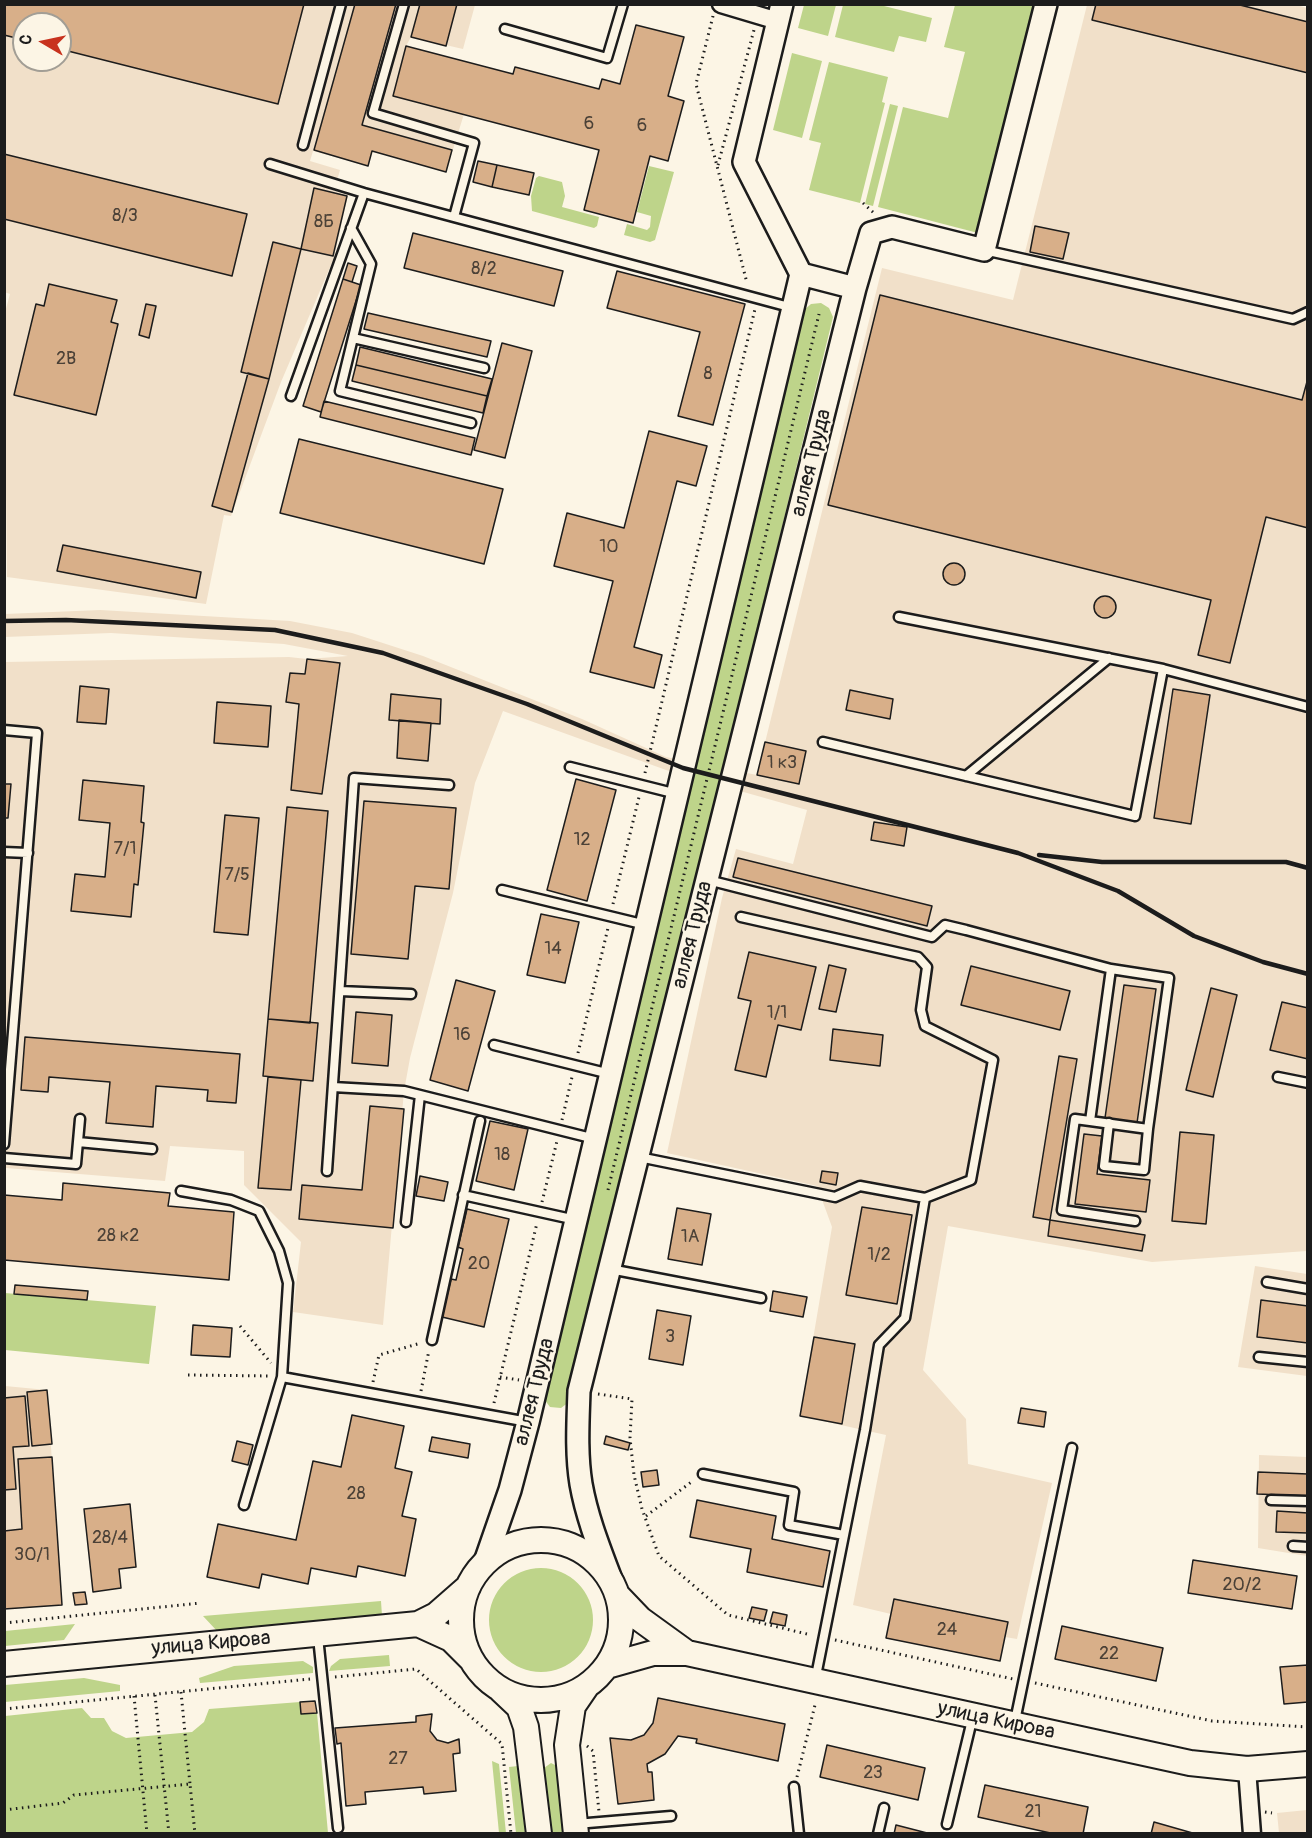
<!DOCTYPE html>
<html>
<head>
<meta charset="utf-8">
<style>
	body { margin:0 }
	#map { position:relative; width:1312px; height:1838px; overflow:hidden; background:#fcf5e5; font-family:Pangolin,sans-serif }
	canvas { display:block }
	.frame { position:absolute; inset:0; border:6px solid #1c1c1c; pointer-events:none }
	.north { position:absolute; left:12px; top:12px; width:60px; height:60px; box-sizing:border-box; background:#fcf5e5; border:2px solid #a29e95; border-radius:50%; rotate:279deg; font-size:16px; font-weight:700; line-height:24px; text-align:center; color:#1c1c1c }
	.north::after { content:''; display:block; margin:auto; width:21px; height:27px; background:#c8321e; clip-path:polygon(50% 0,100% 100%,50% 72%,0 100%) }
</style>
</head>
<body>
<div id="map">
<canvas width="1312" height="1838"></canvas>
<div class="frame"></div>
<div class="north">С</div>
</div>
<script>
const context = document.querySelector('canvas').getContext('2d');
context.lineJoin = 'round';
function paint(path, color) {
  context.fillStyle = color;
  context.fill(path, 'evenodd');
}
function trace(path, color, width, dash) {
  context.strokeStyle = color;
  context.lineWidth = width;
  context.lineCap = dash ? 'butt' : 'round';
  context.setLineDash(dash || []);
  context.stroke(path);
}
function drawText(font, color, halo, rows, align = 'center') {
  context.font = font + ' Pangolin,sans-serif';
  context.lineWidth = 4.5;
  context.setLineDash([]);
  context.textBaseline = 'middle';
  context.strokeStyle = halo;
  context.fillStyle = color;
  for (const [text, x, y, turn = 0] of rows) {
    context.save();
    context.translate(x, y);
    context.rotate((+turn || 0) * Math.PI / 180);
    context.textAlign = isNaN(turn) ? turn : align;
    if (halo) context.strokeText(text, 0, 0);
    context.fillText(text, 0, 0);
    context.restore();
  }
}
const built = new Path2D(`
	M 1293,4 L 1307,8 L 1307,1251 L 1152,1262 L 948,1226 L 923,1370 L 966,1419 L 968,1464 L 1052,1483 L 1017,1639 L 1005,1637 L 1008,1622 L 891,1614 L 853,1605 L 886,1435 L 800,1416 L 832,1227 L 817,1186 L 667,1153 L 722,898 L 736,849 L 793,864 L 807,810 L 666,770 L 503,711 L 475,783 L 453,893 L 410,1058 L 404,1091 L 383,1325 L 293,1312 L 301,1242 L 244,1185 L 244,1151 L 170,1146 L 165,1181 L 6,1168 L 5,1184 L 5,662 L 289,657 L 307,659 L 348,656 L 284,644 L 111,633 L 5,637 L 5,614 L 100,610 L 290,621 L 352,633 L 423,656 L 582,719 L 666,757 L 757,775 L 882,268 L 1013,300 L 1087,5 Z
	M 5,5 L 475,5 L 463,49 L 411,37 L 406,46 L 393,96 L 464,114 L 446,172 L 373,151 L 368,166 L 313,151 L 310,161 L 340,170 L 334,191 L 348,195 L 334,258 L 281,382 L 231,516 L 224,515 L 206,604 L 7,577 L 4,316 L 10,294 L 4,292 ZM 24,24 L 60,24 L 60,60 L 24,60 Z
	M 1255,1266 L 1307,1274 L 1307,1376 L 1238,1367 Z
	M 5,1386 L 47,1390 L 62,1605 L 5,1609 Z
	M 1259,1455 L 1307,1457 L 1307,1556 L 1258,1548 Z
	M 1307,1810 L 1307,1833 L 1279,1833 L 1277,1813 Z`);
const green = new Path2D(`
	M 804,5 L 836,5 L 828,36 L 798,28 Z
	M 843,5 L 880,5 L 932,18 L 926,42 L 899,36 L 894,52 L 835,37 Z
	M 955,5 L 1036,5 L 978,233 L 878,207 L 903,107 L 948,118 L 965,52 L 944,47 Z
	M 792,53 L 822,61 L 802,138 L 773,130 Z
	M 829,62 L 888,77 L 882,102 L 885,103 L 860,203 L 809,190 L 821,143 L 809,140 Z
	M 890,104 L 898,106 L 873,206 L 865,204 Z
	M 649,166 L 674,172 L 655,240 L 650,242 L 624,235 L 627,224 L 647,230 L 650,227 L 651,216 L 637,212 Z
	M 539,176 L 562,182 L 565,196 L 562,207 L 599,217 L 597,226 L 594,228 L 532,211 L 531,196 L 536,178 Z
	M 821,303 L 829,308 L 833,317 L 569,1402 L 561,1408 L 550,1407 L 541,1395 L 804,310 L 811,304 Z
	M 5,1293 L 156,1306 L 149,1364 L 5,1350 Z
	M489 1620a52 52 0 1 1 104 0a52 52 0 1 1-104 0Z
	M 381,1601 L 382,1616 L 217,1631 L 203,1616 Z
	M 75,1624 L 64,1640 L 5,1646 L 5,1631 Z
	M 389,1655 L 390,1666 L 329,1671 L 331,1666 L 340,1659 Z
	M 303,1661 L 313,1667 L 313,1673 L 200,1683 L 199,1678 L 234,1666 Z
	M 84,1678 L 120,1685 L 120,1691 L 5,1702 L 5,1685 Z
	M 300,1702 L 301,1714 L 317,1713 L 328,1833 L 5,1834 L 5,1716 L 82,1708 L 91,1718 L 104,1718 L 112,1731 L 126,1738 L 192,1732 L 204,1722 L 209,1709 Z
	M 492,1761 L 499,1764 L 506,1833 L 499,1833 Z
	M 551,1763 L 559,1767 L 565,1833 L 550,1833 L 544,1768 Z
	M 518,1766 L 525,1833 L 516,1833 L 509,1767 Z`);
const building = new Path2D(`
	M 4,4 L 304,4 L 278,104 L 60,49 L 60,24 L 24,24 L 24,40 L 4,35 Z
	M 355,4 L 396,4 L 362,125 L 452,150 L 446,172 L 372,151 L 368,166 L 314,150 Z
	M 420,4 L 457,4 L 446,46 L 411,37 Z
	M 1096,4 L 1236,4 L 1308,22 L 1308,73 L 1092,20 Z
	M 636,25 L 684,37 L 668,96 L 684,101 L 668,161 L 650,156 L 633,223 L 584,210 L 599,150 L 393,96 L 406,46 L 513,74 L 515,67 L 599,89 L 602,79 L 620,84 Z
	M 4,154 L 247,214 L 232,276 L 4,219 Z
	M 478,161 L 497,165 L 492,187 L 473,182 Z
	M 497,165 L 534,173 L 529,195 L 492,187 Z
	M 314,188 L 347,196 L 333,256 L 301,249 Z
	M 1035,226 L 1069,233 L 1063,259 L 1030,252 Z
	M 413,233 L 563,271 L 554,306 L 404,268 Z
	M 273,242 L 301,249 L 269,379 L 241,372 Z
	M 348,263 L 357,266 L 352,282 L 343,279 Z
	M 617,271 L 745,304 L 713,425 L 678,416 L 700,332 L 607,308 Z
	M 343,279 L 361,285 L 321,412 L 303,406 Z
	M 49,284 L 117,300 L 111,322 L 118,324 L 96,415 L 14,395 L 36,304 L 44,306 Z
	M 880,295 L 1302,400 L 1308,378 L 1308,528 L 1266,517 L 1230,663 L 1198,655 L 1211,600 L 828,505 Z
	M 146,304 L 156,306 L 149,338 L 139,335 Z
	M 368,313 L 491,341 L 487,357 L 364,329 Z
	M 502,343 L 532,351 L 505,458 L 474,450 Z
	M 360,347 L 492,379 L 487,396 L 356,365 Z
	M 356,365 L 487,396 L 483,413 L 352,381 Z
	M 248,373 L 269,379 L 232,512 L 212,506 Z
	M 324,401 L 475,438 L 471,455 L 320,417 Z
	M 649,431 L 707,446 L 696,486 L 677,481 L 634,647 L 662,655 L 654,688 L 590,672 L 613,581 L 554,566 L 567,513 L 624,528 Z
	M 299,439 L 503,489 L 484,564 L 280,513 Z
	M 63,545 L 201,572 L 196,598 L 57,571 Z
	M943 574a11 11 0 1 1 22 0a11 11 0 1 1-22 0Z
	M1094 607a11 11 0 1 1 22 0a11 11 0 1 1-22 0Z
	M 307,659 L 340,663 L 322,794 L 291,790 L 299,704 L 286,702 L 290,673 L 305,674 Z
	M 80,686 L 109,689 L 106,724 L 77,722 Z
	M 1173,689 L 1210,695 L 1191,824 L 1154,818 Z
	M 850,690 L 893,699 L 890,719 L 846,710 Z
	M 391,694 L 441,699 L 440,724 L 389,720 Z
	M 217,702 L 271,706 L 268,747 L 214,743 Z
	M 399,720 L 431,723 L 428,761 L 397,758 Z
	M 765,742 L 806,751 L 799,784 L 757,775 Z
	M 576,779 L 616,790 L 587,901 L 547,890 Z
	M 83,780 L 144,786 L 141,822 L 144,823 L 138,885 L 134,884 L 131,917 L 71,911 L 75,874 L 105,877 L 110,823 L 79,820 Z
	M 4,784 L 11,784 L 8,818 L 4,818 Z
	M 364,801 L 456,808 L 449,889 L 415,886 L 408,959 L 351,954 Z
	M 287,807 L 328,811 L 310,1023 L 268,1019 Z
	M 225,815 L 259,818 L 248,935 L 214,932 Z
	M 874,822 L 907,827 L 904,846 L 871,840 Z
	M 738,858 L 932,906 L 927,926 L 733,877 Z
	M 541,914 L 579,922 L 565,983 L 527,975 Z
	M 749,952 L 816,967 L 801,1030 L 778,1025 L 766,1077 L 735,1070 L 751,1001 L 738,998 Z
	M 829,965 L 846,969 L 836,1012 L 819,1009 Z
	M 971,966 L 1070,991 L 1060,1030 L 961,1005 Z
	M 456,980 L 495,991 L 468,1091 L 430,1080 Z
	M 1124,985 L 1156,989 L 1137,1123 L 1105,1118 Z
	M 1211,988 L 1237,995 L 1213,1097 L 1186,1090 Z
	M 1282,1002 L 1308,1008 L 1308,1059 L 1270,1050 Z
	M 356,1012 L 392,1015 L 388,1066 L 352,1063 Z
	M 268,1019 L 318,1023 L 313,1081 L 263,1076 Z
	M 833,1029 L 883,1035 L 880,1066 L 830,1060 Z
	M 25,1037 L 240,1054 L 236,1103 L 207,1101 L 208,1090 L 156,1086 L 153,1127 L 106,1123 L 110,1082 L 49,1077 L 48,1092 L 21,1090 Z
	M 1059,1056 L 1077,1059 L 1050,1220 L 1033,1217 Z
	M 268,1077 L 301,1080 L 291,1190 L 258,1188 Z
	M 370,1106 L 404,1109 L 393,1228 L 299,1219 L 302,1185 L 362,1190 Z
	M 490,1121 L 528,1129 L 514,1190 L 476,1181 Z
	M 1180,1132 L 1214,1135 L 1206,1224 L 1172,1221 Z
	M 1084,1134 L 1102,1136 L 1097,1174 L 1150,1180 L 1146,1212 L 1075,1204 Z
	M 822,1171 L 838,1173 L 836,1185 L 820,1182 Z
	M 420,1176 L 448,1182 L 444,1201 L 416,1196 Z
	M 63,1183 L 170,1193 L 168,1206 L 234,1212 L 229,1280 L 4,1260 L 4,1195 L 62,1200 Z
	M 862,1207 L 912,1215 L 897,1304 L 846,1295 Z
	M 677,1208 L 711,1214 L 702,1265 L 668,1259 Z
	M 467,1209 L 509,1219 L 484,1327 L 442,1317 L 451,1279 L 456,1280 L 463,1249 L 458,1247 Z
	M 1050,1220 L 1145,1235 L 1142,1251 L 1048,1236 Z
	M 15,1285 L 88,1291 L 87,1300 L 14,1294 Z
	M 773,1291 L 807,1297 L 803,1317 L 770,1311 Z
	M 1261,1300 L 1308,1306 L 1308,1343 L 1257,1337 Z
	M 657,1310 L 691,1316 L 683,1365 L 649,1359 Z
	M 193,1325 L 232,1328 L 230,1357 L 191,1355 Z
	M 814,1337 L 855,1344 L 842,1424 L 800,1416 Z
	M 47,1390 L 52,1444 L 32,1446 L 27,1392 Z
	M 25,1396 L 29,1446 L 13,1447 L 16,1489 L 4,1490 L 4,1398 Z
	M 1021,1408 L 1046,1412 L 1044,1427 L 1018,1423 Z
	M 352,1415 L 404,1426 L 395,1468 L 412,1472 L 402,1516 L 416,1519 L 405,1576 L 358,1566 L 356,1577 L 311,1568 L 308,1584 L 262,1574 L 259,1588 L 207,1577 L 218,1524 L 296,1540 L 313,1461 L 341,1467 Z
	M 606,1436 L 630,1443 L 628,1450 L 604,1444 Z
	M 432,1437 L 470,1444 L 468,1458 L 429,1451 Z
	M 237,1441 L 253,1445 L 248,1465 L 232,1461 Z
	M 52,1457 L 62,1605 L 4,1609 L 4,1531 L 22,1529 L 18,1459 Z
	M 657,1470 L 659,1485 L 643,1487 L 641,1472 Z
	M 1258,1472 L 1308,1474 L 1308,1496 L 1257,1494 Z
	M 697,1500 L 776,1516 L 772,1539 L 830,1551 L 823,1587 L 747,1572 L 751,1549 L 690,1537 Z
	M 130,1504 L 136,1567 L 119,1569 L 121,1588 L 93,1592 L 84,1509 Z
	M 1277,1511 L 1308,1513 L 1308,1533 L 1276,1532 Z
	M 1193,1560 L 1297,1576 L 1292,1609 L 1188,1593 Z
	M 85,1592 L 87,1604 L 75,1605 L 73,1593 Z
	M 894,1599 L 1008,1622 L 1000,1661 L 886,1638 Z
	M 752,1607 L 767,1610 L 764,1621 L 749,1618 Z
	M 773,1612 L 787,1615 L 785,1626 L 770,1623 Z
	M 1062,1626 L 1163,1648 L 1156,1681 L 1055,1659 Z
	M 1308,1665 L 1308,1702 L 1284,1704 L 1280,1667 Z
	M 658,1698 L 785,1724 L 778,1761 L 696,1743 L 697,1739 L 678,1736 L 665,1754 L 647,1764 L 648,1772 L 652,1772 L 654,1800 L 618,1804 L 610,1738 L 631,1740 L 644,1735 L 653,1723 Z
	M 315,1701 L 317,1713 L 301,1714 L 300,1702 Z
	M 432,1714 L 430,1731 L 437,1740 L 448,1743 L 459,1739 L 460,1753 L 453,1754 L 456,1791 L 424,1794 L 423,1787 L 365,1792 L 366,1804 L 346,1806 L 341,1743 L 337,1744 L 335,1728 L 416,1722 L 416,1716 Z
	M 827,1745 L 925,1768 L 918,1800 L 820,1777 Z
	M 985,1785 L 1088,1807 L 1083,1834 L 1055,1834 L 978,1817 Z
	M 1154,1822 L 1196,1834 L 1151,1834 Z
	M 896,1825 L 931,1834 L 894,1834 Z`);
const path = new Path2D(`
	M 713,16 L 696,84 L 747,283
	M 718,165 L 754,30
	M 863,203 L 874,213
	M 645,773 L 755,309
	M 613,904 L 639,797
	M 578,1053 L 608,928
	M 562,1120 L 572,1077
	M 608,1190 L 819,314
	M 542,1202 L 557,1141
	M 240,1326 L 271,1363
	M 188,1375 L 271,1376
	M 500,1377 L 519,1380
	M 373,1382 L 379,1355 L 421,1343
	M 421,1391 L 429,1350
	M 598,1394 L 632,1399 L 630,1438 L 634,1475 L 642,1509 L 659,1556 L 728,1615 L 811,1635
	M 494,1403 L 537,1223
	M 646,1516 L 694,1480
	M 4,1623 L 201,1603
	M 835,1640 L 1013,1679
	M 335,1677 L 416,1669 L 502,1744 L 511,1834
	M 1035,1683 L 1212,1721 L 1308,1727
	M 181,1692 L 190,1784
	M 155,1695 L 169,1834
	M 134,1696 L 147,1834
	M 4,1709 L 310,1679
	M 587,1746 L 593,1751 L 599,1812
	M 797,1777 L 815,1705
	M 4,1810 L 63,1803 L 74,1795 L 190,1784 L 195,1834
	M 1265,1812 L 1272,1813`);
const service = new Path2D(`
	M 404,4 L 373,113 L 474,143 L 454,217
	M 505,29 L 607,58 L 623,4
	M 303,145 L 341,4
	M 270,164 L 364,193 L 793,308
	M 351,228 L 371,264 L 340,391 L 471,423
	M 984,250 L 1293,319 L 1308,312
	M 353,338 L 484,368
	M 291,396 L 364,193
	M 899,617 L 1163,669
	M 4,730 L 37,733 L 4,1144
	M 823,742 L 1135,816 L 1163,669 L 1308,707
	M 570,767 L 677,794
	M 966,776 L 1109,658
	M 4,852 L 28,853
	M 708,880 L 932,937 L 945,925 L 966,930 L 1111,969 L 1090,1121 L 1075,1119 L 1062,1210 L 1135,1221
	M 502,890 L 646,925
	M 741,917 L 918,957 L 927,967 L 921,1010 L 925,1026 L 993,1060 L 971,1180 L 925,1198 L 905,1318 L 879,1345 L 865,1430 L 815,1681
	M 340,991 L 411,994
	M 494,1045 L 610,1074
	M 1278,1077 L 1308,1083
	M 333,1087 L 404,1091 L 595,1139
	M 1090,1121 L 1148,1129 L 1169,978 L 1111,969
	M 1109,1123 L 1104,1166 L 1144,1170 L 1148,1129
	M 78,1142 L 152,1149
	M 639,1157 L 835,1197 L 860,1186 L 925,1198
	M 4,1158 L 76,1164 L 80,1119
	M 327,1171 L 354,778 L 449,785
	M 181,1191 L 231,1200 L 259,1211 L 279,1251 L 288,1283 L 282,1377 L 528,1422
	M 463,1195 L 576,1220
	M 406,1222 L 420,1095
	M 610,1269 L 761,1298
	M 1267,1282 L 1308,1289
	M 432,1340 L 480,1121
	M 1259,1357 L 1308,1362
	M 703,1474 L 794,1492 L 789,1525 L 844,1535
	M 1271,1500 L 1308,1501
	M 244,1505 L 282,1377
	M 1293,1546 L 1308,1547
	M 318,1637 L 338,1828
	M 1015,1721 L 1072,1448
	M 794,1787 L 799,1834
	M 576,1824 L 671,1816
	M 947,1824 L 973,1716
	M 878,1834 L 884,1808`);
const minor = new Path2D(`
	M 721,4 L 778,21
	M 1247,1769 L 1252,1834`);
const tertiary = new Path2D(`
	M 801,274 L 855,288
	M 485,1562 L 510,1490 L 528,1422 L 801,274 L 744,162 L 782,4
	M 612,1582 C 600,1550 587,1518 581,1484 C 576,1453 578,1422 579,1391 L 855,288 L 871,233 L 892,227 L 984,250 L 1046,4`);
const secondary = new Path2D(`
	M461 1620a80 80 0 1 1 160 0a80 80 0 1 1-160 0Z
	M 618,1596 L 640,1619 L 687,1653
	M 418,1624 L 451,1639 L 470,1658
	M 4,1664 L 418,1624 L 436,1615 L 468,1587
	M 607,1666 L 653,1653 L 687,1653 L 1190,1763 L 1247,1769 L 1308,1764
	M 501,1690 L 519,1707 L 526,1727 L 539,1834
	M 576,1834 L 567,1745 L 573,1706 L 586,1687`);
const rail = new Path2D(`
	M 4,621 L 66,620 L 275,630 L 383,653 L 527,704 L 683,768 L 1018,853 L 1118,891 L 1194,936 L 1263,962 L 1308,974
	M 1039,855 L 1102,862 L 1286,862 L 1308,868`);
const numberNames = [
	["6",589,124],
	["6",642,126],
	["8/3",125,216],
	["8Б",324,222],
	["8/2",484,269],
	["2В",66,359],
	["8",708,374],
	["10",609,547],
	["1 к3",782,763],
	["12",582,840],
	["7/1",125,849],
	["7/5",237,875],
	["14",553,949],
	["1/1",777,1013],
	["16",462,1035],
	["18",502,1155],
	["28 к2",118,1236],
	["1А",690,1237],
	["1/2",879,1255],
	["20",479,1264],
	["3",670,1337],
	["28",356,1494],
	["28/4",110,1538],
	["30/1",32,1555],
	["20/2",1242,1585],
	["24",947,1630],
	["22",1109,1654],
	["27",398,1759],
	["23",873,1773],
	["21",1033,1812]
];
const streetNames = [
	["аллея Труда",812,463,-76],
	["аллея Труда",693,935,-76],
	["аллея Труда",535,1392,-76],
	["улица Кирова",211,1644,-5],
	["улица Кирова",996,1721,12]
];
paint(built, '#f1e0c9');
paint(green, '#bed48a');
paint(building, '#d8af89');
trace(building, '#1c1c1c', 1.5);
trace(service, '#1c1c1c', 13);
trace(minor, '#1c1c1c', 21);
trace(tertiary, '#1c1c1c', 26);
trace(secondary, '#1c1c1c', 28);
trace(path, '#1c1c1c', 3, [1.5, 4.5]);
trace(service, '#fcf5e5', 8);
trace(minor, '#fcf5e5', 16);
trace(tertiary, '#fcf5e5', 21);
trace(secondary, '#fcf5e5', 24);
trace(rail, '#1c1c1c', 4.5);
drawText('18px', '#4b4137', null, numberNames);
drawText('21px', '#1c1c1c', '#fcf5e5', streetNames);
</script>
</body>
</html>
